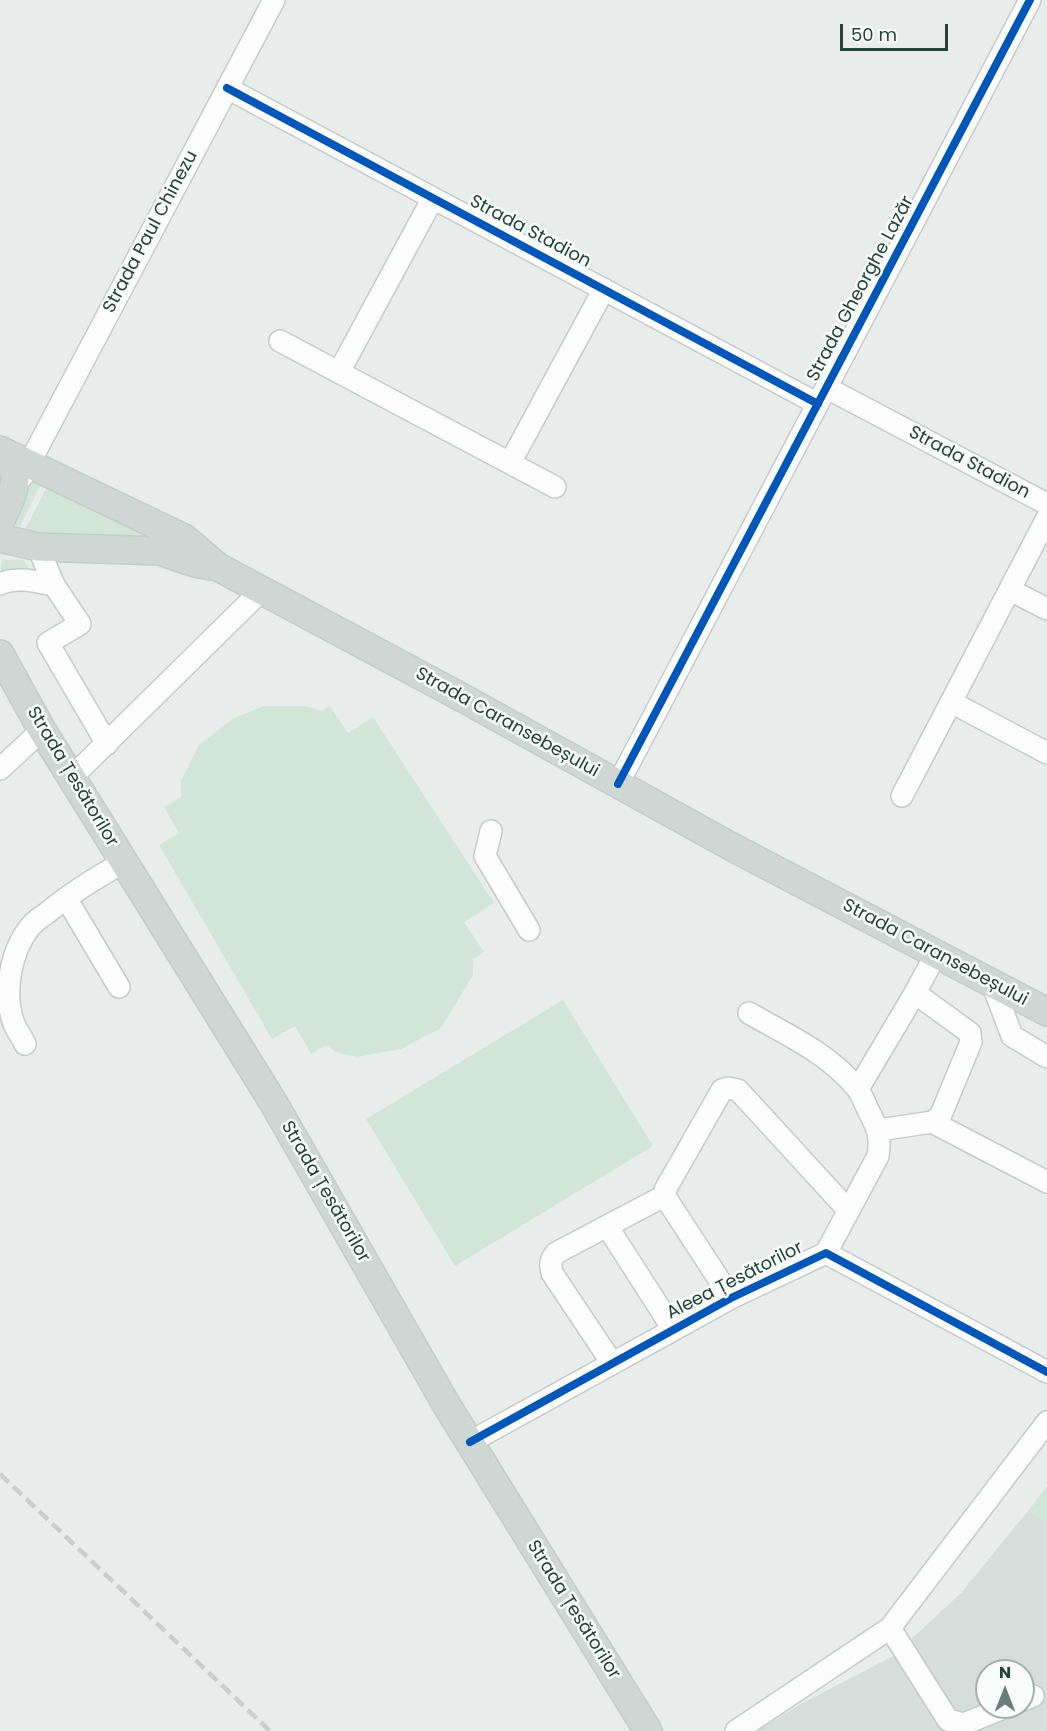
<!DOCTYPE html>
<html>
<head>
<meta charset="utf-8">
<style>
	body { margin:0 }
	#map { position:relative; width:1047px; height:1731px; overflow:hidden; background:#e8edeb; font-family:Poppins,sans-serif }
	canvas { display:block }
	.north { position:absolute; left:975px; top:1659px; width:60px; height:60px; box-sizing:border-box; background:#f7fbf9; border:2px solid #a3b1ad; border-radius:50%; rotate:0deg; font-size:16px; font-weight:700; line-height:24px; text-align:center; color:#24423a }
	.north::after { content:''; display:block; margin:auto; width:21px; height:27px; background:#697e78; clip-path:polygon(50% 0,100% 100%,50% 72%,0 100%) }
	.scale { position:absolute; left:840px; top:24px; width:108px; height:27px; box-sizing:border-box; border:3px solid #24423a; border-top:0; padding-left:8px; font-size:18px; line-height:21px; white-space:nowrap; color:#24423a; -webkit-text-stroke:4px #f7fbf9; paint-order:stroke }
</style>
</head>
<body>
<div id="map">
<canvas width="1047" height="1731"></canvas>
<div class="north">N</div>
<div class="scale">50 m</div>
</div>
<script>
const context = document.querySelector('canvas').getContext('2d');
context.lineJoin = 'round';
function paint(path, color) {
  context.fillStyle = color;
  context.fill(path, 'evenodd');
}
function trace(path, color, width, dash) {
  context.strokeStyle = color;
  context.lineWidth = width;
  context.lineCap = dash ? 'butt' : 'round';
  context.setLineDash(dash || []);
  context.stroke(path);
}
function drawText(font, color, halo, rows, align = 'center') {
  context.font = font + ' Poppins,sans-serif';
  context.lineWidth = 5;
  context.setLineDash([]);
  context.textBaseline = 'middle';
  context.strokeStyle = halo;
  context.fillStyle = color;
  for (const [text, x, y, turn = 0] of rows) {
    context.save();
    context.translate(x, y);
    context.rotate((+turn || 0) * Math.PI / 180);
    context.textAlign = isNaN(turn) ? turn : align;
    if (halo) context.strokeText(text, 0, 0);
    context.fillText(text, 0, 0);
    context.restore();
  }
}
const built = new Path2D(`
	M 1028,1511 L 1047,1521 L 1047,1731 L 757,1731 L 799,1705 L 893,1656 L 961,1593 ZM 987,1671 L 1023,1671 L 1023,1707 L 987,1707 Z`);
const green = new Path2D(`
	M 31,474 L 44,478 L 16,535 L 9,523 Z
	M 50,481 L 170,543 L 22,535 Z
	M 2,559 L 24,560 L 30,570 L 0,580 Z
	M 264,706 L 306,706 L 322,711 L 330,706 L 348,733 L 373,717 L 494,903 L 464,922 L 484,952 L 473,959 L 473,975 L 441,1028 L 401,1049 L 357,1057 L 336,1052 L 326,1045 L 311,1054 L 295,1026 L 272,1039 L 159,845 L 179,833 L 164,807 L 181,797 L 181,781 L 199,745 L 232,719 Z
	M 563,1000 L 653,1146 L 455,1266 L 366,1119 Z
	M 1047,1486 L 1047,1521 L 1028,1511 Z`);
const minor = new Path2D(`
	M 227,88 L 818,404
	M 280,341 L 555,487
	M 339,372 L 433,198
	M 827,388 L 1047,504
	M 510,463 L 604,289
	M 22,477 L 274,0
	M 38,547 L 54,585 L 80,624 L 48,643 L 107,744
	M 0,584 C 17,576 37,582 54,585
	M 1010,590 L 1047,609
	M 951,702 L 1047,753
	M 0,769 L 42,730
	M 71,778 L 262,590
	M 618,784 L 1030,0
	M 902,796 L 1047,518
	M 491,831 L 485,856 L 529,930
	M 66,898 L 119,987
	M 992,983 L 1012,1036 L 1047,1057
	M 749,1013 C 787,1035 828,1053 856,1087 C 862,1094 865,1104 869,1112 C 878,1128 881,1138 878,1156 L 826,1253
	M 25,1044 C 22,1037 17,1031 14,1024 C 3,994 10,952 30,927 C 34,922 41,917 47,913 C 71,893 97,877 124,862
	M 858,1089 L 915,993
	M 932,1122 L 1047,1182
	M 879,1130 L 932,1122 L 940,1117 L 971,1042 L 970,1033 L 915,993 L 936,954
	M 607,1226 L 673,1329
	M 731,1298 L 664,1195 L 665,1190 L 722,1090 L 728,1088 L 738,1090 L 848,1210
	M 612,1363 L 552,1273 C 550,1265 550,1260 556,1253 L 664,1196
	M 470,1442 L 731,1298 L 826,1253 L 1047,1372
	M 890,1628 L 948,1720 L 964,1724 L 1006,1707
	M 1023,1700 L 1033,1696
	M 736,1731 L 890,1628 L 1047,1422`);
const major = new Path2D(`
	M 0,450 L 184,538 L 218,567 L 461,697 L 732,847 L 1047,1012
	M 0,451 C 27,474 11,497 0,522
	M 0,538 L 38,547 L 159,551 L 195,563 L 211,566
	M 0,654 L 42,730 L 273,1102 L 446,1404 L 648,1731`);
const rail = new Path2D(`
	M 0,1474 L 270,1731`);
const cycleway = new Path2D(`
	M 227,88 L 818,404
	M 618,784 L 1030,0
	M 470,1442 L 731,1298 L 826,1253 L 1047,1372`);
const streetNames = [
	["Strada Paul Chinezu",151,232,-62],
	["Strada Stadion",530,232,28],
	["Strada Gheorghe Lazăr",861,289,-62],
	["Strada Stadion",969,463,28],
	["Strada Caransebeșului",507,723,29],
	["Strada Țesătorilor",72,777,59],
	["Strada Caransebeșului",935,953,28],
	["Strada Țesătorilor",325,1192,60],
	["Aleea Țesătorilor",735,1281,-27],
	["Strada Țesătorilor",573,1610,58]
];
paint(built, '#d6dedb');
paint(green, '#d1e6d8');
trace(minor, '#c5cac8', 24);
trace(major, '#c3ccc9', 30);
trace(minor, '#fcfcfc', 21);
trace(major, '#cfd7d5', 27);
trace(rail, '#c9cdcc', 4.5, [12, 6]);
trace(cycleway, '#0057b8', 8);
drawText('18px', '#24423a', '#f7fbf9', streetNames);
</script>
</body>
</html>
